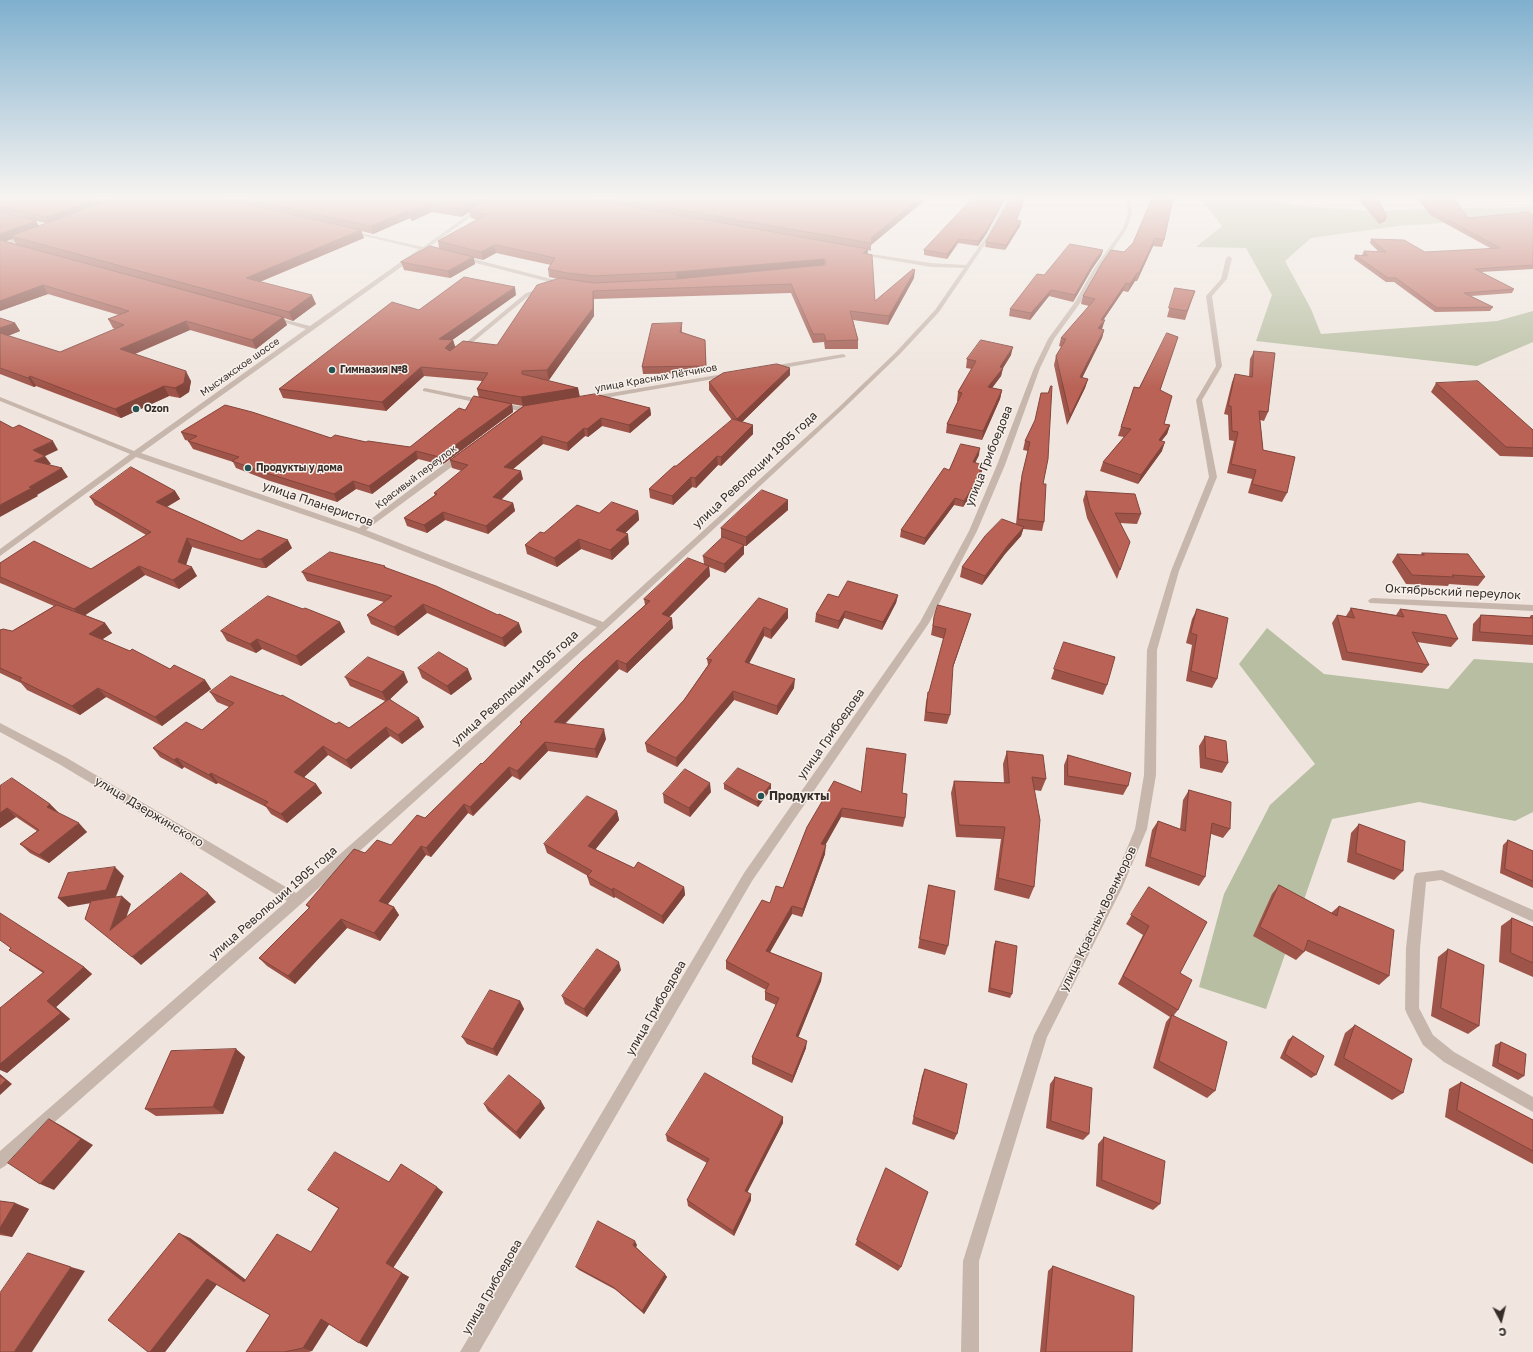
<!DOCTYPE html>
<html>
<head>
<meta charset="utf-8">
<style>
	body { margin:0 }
	#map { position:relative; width:1533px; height:1352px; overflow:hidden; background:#f0e6df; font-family:"Golos Text",sans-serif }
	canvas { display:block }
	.north { position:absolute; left:1481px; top:1300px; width:40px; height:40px; -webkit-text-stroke:3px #f8f1eb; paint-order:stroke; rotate:173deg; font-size:11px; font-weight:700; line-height:16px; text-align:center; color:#362d2a }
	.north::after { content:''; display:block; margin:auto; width:14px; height:18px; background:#362d2a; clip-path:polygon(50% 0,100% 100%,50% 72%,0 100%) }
</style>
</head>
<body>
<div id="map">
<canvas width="1533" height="1352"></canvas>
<div class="north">С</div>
</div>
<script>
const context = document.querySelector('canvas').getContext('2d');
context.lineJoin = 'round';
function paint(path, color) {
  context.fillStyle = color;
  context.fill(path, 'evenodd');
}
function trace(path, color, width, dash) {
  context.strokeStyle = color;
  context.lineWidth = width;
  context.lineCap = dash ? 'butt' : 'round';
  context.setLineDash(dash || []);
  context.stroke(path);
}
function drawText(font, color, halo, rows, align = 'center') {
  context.font = font + ' "Golos Text",sans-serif';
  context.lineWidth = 3;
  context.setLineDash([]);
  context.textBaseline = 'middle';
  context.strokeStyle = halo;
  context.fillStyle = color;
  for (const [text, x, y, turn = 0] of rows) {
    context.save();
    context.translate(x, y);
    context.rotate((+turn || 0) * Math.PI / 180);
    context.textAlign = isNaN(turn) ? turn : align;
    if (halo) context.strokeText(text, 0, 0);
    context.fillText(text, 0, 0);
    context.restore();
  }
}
const green = new Path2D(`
	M 1201,199 L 1263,199 L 1300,206 L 1369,211 L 1470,208 L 1533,207 L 1533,217 L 1399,226 L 1311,238 L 1285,261 L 1311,309 L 1321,334 L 1497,321 L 1533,311 L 1533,342 L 1477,366 L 1256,341 L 1272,295 L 1246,248 L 1196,247 L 1222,226 Z
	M 1267,628 L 1324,674 L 1448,689 L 1474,659 L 1533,663 L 1533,812 L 1515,821 L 1419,802 L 1332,819 L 1266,1009 L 1199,987 L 1224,894 L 1270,805 L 1315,764 L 1239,664 Z`);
const minor = new Path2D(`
	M 490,199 L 495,199 L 428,248 L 441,251 L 441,253 L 425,250 L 141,453 L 359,528 L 459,453 L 465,453 L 465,457 L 366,530 L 603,622 L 838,408 L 896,352 L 935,310 L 964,268 L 931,267 L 860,255 L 858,254 L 858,252 L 931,263 L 966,265 L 988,234 L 1007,199 L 1011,199 L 992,234 L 939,312 L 900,354 L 842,410 L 607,628 L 301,904 L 5,1166 L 0,1169 L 0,1151 L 287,901 L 59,764 L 0,732 L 0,723 L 67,758 L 296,893 L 597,627 L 357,533 L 136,457 L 0,556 L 0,549 L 130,454 L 0,401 L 0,397 L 134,451 L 306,329 L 270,318 L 270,316 L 310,326 L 419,249 L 347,232 L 347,230 L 423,247 Z
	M 1126,199 L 1130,199 L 1132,214 L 1126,230 L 1099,270 L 1081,302 L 1054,339 L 1040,368 L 1005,465 L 977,531 L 929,623 L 752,881 L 479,1352 L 460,1352 L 744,873 L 920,622 L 969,531 L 997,465 L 1034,368 L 1048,339 L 1075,302 L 1093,270 L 1122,230 L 1128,214 Z
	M 26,235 L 29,237 L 28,238 L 0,248 L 0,244 Z
	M 462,256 L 567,283 L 568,284 L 565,286 L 460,259 L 460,257 Z
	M 1229,256 L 1232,258 L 1227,279 L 1212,296 L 1222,366 L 1202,400 L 1217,477 L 1179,571 L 1157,650 L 1156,775 L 1147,829 L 1122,888 L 1047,1037 L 979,1261 L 979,1352 L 961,1352 L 963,1261 L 1034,1035 L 1113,882 L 1135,829 L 1144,775 L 1147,650 L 1171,571 L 1209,477 L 1196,400 L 1216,366 L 1206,296 L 1221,279 L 1226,258 Z
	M 542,288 L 547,289 L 530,295 L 461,352 L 457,352 L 457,350 L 526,293 Z
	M 843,354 L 846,356 L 845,357 L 772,370 L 769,368 L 772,366 Z
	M 729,373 L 732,375 L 731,376 L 593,400 L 590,398 L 593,396 Z
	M 425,388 L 484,400 L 487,402 L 484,404 L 423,391 L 423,389 Z
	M 500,403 C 506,404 533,408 534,409 L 523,412 L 498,406 L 497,405 Z
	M 1373,598 L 1533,605 L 1533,611 L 1370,603 L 1368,601 L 1370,599 Z
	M 1442,870 L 1533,910 L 1533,922 L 1441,880 L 1426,882 L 1420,948 L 1419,1008 L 1433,1035 L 1454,1052 L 1533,1097 L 1533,1112 L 1444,1062 L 1423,1045 L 1407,1014 L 1405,1009 L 1406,948 L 1414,877 L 1416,873 Z`);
const wall = new Path2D(`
	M 0,199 L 925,199 L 925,200 L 871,245 L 871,251 L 868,250 L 867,254 L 875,301 L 914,278 L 888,325 L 853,320 L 858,340 L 858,349 L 825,349 L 824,342 L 813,343 L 791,293 L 594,299 L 594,316 L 549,380 L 545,380 L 578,388 L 579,397 L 650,408 L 651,415 L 630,433 L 602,426 L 588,437 L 585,436 L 568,451 L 543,444 L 513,469 L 523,479 L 501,500 L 513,503 L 515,511 L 488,534 L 445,520 L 427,533 L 407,526 L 404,518 L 435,495 L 434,493 L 462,471 L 452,468 L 450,460 L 523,406 L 512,404 L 513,412 L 442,465 L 418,459 L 372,494 L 356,489 L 337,502 L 267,480 L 236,468 L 233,462 L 193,449 L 188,441 L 189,441 L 185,440 L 181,432 L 331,438 L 410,447 L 465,410 L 479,398 L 477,389 L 482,381 L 424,376 L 386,411 L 283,398 L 279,389 L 419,310 L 516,295 L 452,340 L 453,340 L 455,347 L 497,345 L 558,279 L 549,277 L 548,269 L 551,265 L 496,253 L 483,260 L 474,258 L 475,264 L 450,278 L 404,270 L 401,262 L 439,248 L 438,241 L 477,220 L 471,218 L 469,212 L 462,217 L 432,212 L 412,221 L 410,218 L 373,234 L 361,231 L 364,238 L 260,282 L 316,304 L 293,321 L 284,318 L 287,325 L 256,349 L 190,330 L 135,354 L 191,381 L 189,392 L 180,398 L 169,396 L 121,418 L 36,386 L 34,387 L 0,374 L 0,318 L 15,323 L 20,331 L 8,336 L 60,352 L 115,329 L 113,328 L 108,319 L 119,315 L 48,294 L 0,311 ZM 36,221 L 46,223 L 39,226 ZM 13,239 L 16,244 L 79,261 L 5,241 Z
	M 972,199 L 987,233 L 978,246 L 958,243 L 947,259 L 924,255 L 924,250 Z
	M 1152,199 L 1164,240 L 1162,247 L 1153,246 L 1137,281 L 1135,281 L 1128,292 L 1123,291 L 1103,320 L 1102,329 L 1104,330 L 1102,338 L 1082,378 L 1088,379 L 1085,388 L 1067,425 L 1054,365 L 1056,356 L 1062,347 L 1059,346 L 1061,338 L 1089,306 L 1081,304 L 1083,296 L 1133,243 Z
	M 1358,199 L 1378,199 L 1385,221 L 1379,224 Z
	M 1418,199 L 1455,199 L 1468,218 L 1533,215 L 1533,269 L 1481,272 L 1514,289 L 1512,293 L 1471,296 L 1493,307 L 1490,311 L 1435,312 L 1394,282 L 1386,282 L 1354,259 L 1355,255 L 1362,256 L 1362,255 L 1364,251 L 1379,252 L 1370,243 L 1371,239 L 1425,252 L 1492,249 L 1430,215 Z
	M 1016,220 L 1021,221 L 1020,226 L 1005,250 L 985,247 L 986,242 Z
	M 1103,250 L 1101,256 L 1092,269 L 1073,302 L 1049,296 L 1030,320 L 1009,316 L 1010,309 Z
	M 1175,288 L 1195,291 L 1185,320 L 1167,317 Z
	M 682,323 L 682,332 L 705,340 L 706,373 L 643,374 L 642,367 Z
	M 1254,351 L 1268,412 L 1264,421 L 1260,420 L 1263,450 L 1287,493 L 1282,502 L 1248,493 L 1252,479 L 1227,473 L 1234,441 L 1229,440 L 1228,415 L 1224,414 L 1232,382 L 1235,374 L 1249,377 L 1250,359 Z
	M 1011,355 L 1003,368 L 1001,376 L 992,388 L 1002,390 L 1000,399 L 982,440 L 946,433 L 947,424 L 958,401 L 957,401 L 958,392 L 972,369 L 966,368 L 967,359 Z
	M 790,368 L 790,375 L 742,422 L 753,434 L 721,466 L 718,465 L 696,488 L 692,487 L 673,505 L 650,498 L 649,489 L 732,420 L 709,390 L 709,382 Z
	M 1436,383 L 1533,430 L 1533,457 L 1500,456 L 1431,392 Z
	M 1134,387 L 1160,390 L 1164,424 L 1170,425 L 1167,434 L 1161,441 L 1162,451 L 1138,484 L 1100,471 L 1103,462 L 1124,437 L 1118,436 Z
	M 1035,421 L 1043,484 L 1044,522 L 1042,531 L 1023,529 L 1021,536 L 1005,554 L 982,585 L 960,577 L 962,567 L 1016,524 L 1020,484 L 1028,451 L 1023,450 L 1025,441 Z
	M 979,455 L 975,463 L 982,471 L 970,497 L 963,507 L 954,505 L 924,545 L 900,537 L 901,530 L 949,470 Z
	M 175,491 L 180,499 L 167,507 L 242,541 L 292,548 L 266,568 L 262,568 L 192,547 L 186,565 L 197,576 L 179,589 L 145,575 L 85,615 L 105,623 L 112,633 L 102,639 L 170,669 L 205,680 L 211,689 L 162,726 L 106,697 L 80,715 L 27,690 L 21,683 L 0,673 L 0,630 L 12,631 L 54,606 L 5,585 L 0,583 L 0,563 L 91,569 L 146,535 L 95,505 L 90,497 Z
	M 1086,491 L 1141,514 L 1137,524 L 1120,523 L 1120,570 L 1117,579 L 1087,518 L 1083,500 Z
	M 788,500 L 788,510 L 746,546 L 744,546 L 744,554 L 725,573 L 709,567 L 710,576 L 669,617 L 673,628 L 627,673 L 619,669 L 565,724 L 606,739 L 597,758 L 548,751 L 520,780 L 512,776 L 473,816 L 468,813 L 431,857 L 426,855 L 388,904 L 394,907 L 399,915 L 380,941 L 347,928 L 295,984 L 267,966 L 259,958 L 309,908 L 306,905 L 365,853 L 391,845 L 425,818 L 482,764 L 521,725 L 520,722 L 645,605 L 644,599 L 704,564 L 703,556 L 722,538 L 721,538 L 721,528 Z
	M 638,511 L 639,520 L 625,533 L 629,544 L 612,560 L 581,549 L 557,567 L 527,554 L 525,545 L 544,533 L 599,513 Z
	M 1422,553 L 1485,577 L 1478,586 L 1449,584 L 1448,586 L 1406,584 L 1392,562 L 1397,554 L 1421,555 Z
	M 385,566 L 386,568 L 522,632 L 505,647 L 427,613 L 398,636 L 371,624 L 367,615 L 384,602 L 307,581 L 302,572 Z
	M 898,595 L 896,603 L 882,630 L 844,618 L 838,629 L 815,622 L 816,614 L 838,597 Z
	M 759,598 L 788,618 L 771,639 L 764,636 L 749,663 L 794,688 L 777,715 L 734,700 L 677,767 L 647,752 L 645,743 L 684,700 L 708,665 L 707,659 Z
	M 1351,608 L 1396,615 L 1400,609 L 1458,639 L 1451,647 L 1417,642 L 1429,665 L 1422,673 L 1342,660 L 1332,623 L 1337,615 L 1346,617 L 1346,616 Z
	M 303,609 L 340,622 L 345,632 L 301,666 L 262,649 L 256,653 L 227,641 L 221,631 Z
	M 1197,609 L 1217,679 L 1212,688 L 1186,681 L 1192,645 L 1186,643 L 1192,619 Z
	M 1481,615 L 1529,618 L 1531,615 L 1533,615 L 1533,645 L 1472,641 L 1473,624 Z
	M 934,617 L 968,623 L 952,670 L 950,715 L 947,724 L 924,721 L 926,702 L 928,692 L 929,692 L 944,639 L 931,635 Z
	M 1064,642 L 1107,685 L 1103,695 L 1051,679 Z
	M 418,668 L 472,679 L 451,695 L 422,678 Z
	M 345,677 L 408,682 L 390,699 L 424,727 L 402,744 L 390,736 L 351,769 L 328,755 L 304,777 L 316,784 L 322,793 L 287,823 L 271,814 L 266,807 L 218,783 L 216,784 L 184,767 L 182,769 L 160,757 L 153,748 L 202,730 L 229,707 L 217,702 L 210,692 L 349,728 L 385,701 L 350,686 Z
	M 1205,736 L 1228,763 L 1222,773 L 1200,768 L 1199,746 Z
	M 1007,751 L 1046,779 L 1041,791 L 1034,790 L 1034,887 L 1029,899 L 994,890 L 1001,839 L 956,837 L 951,793 L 954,781 L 1004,783 L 1003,764 Z
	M 1068,755 L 1128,786 L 1123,795 L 1064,785 L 1064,765 Z
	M 724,784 L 771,784 L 771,789 L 758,807 L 724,789 Z
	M 0,786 L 50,804 L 59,813 L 87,832 L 49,863 L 30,853 L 20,844 L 37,831 L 16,817 L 0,828 Z
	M 1189,790 L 1230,829 L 1223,838 L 1211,834 L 1205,877 L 1199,886 L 1145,866 L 1152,830 L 1158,821 L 1180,829 L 1183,800 Z
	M 711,792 L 690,817 L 664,803 L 663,794 Z
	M 861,792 L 902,793 L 905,818 L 903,827 L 841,817 L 825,845 L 825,854 L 802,917 L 792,914 L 770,952 L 822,973 L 821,981 L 798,1037 L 806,1048 L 792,1083 L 752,1064 L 752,1057 L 776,1005 L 765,1000 L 765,992 L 766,990 L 726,969 L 726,961 L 770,903 L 783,888 L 807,827 Z
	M 617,811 L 619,820 L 595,849 L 634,868 L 684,887 L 685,895 L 663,924 L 615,897 L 614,898 L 590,885 L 587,876 L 588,876 L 547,853 L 544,844 Z
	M 1359,824 L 1403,871 L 1394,880 L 1347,862 L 1351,833 Z
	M 1508,840 L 1533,851 L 1533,888 L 1500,873 L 1503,845 Z
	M 929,885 L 948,946 L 945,955 L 918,948 L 927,894 Z
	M 1279,885 L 1331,913 L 1339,906 L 1389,976 L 1379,985 L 1304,950 L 1304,952 L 1296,960 L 1253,936 L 1272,894 Z
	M 1149,887 L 1180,973 L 1178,1010 L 1174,1015 L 1215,1091 L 1207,1098 L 1153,1068 L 1166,1022 L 1170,1017 L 1118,984 L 1143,935 L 1126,924 Z
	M 1512,918 L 1533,927 L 1533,977 L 1499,962 L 1501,926 Z
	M 996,941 L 1012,994 L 1010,998 L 988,992 L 994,945 Z
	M 1448,949 L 1479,1026 L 1468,1034 L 1431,1016 L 1438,957 Z
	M 9,950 L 84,967 L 92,974 L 56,1007 L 70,1019 L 7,1073 L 43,973 Z
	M 621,970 L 587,1017 L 565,1004 L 562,996 Z
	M 520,1001 L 524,1009 L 497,1056 L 467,1044 L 462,1037 Z
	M 1355,1025 L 1403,1093 L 1392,1100 L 1334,1065 L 1345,1033 Z
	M 1293,1036 L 1316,1075 L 1311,1078 L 1280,1058 L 1288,1040 Z
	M 1501,1042 L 1524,1076 L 1518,1080 L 1492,1066 L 1495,1045 Z
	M 236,1049 L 245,1057 L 223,1114 L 156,1116 L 145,1109 Z
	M 925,1069 L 957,1134 L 954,1140 L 912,1124 L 922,1076 Z
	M 1055,1077 L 1089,1134 L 1083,1140 L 1046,1128 L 1050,1084 Z
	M 1461,1082 L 1533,1120 L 1533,1164 L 1445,1117 L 1449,1089 Z
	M 484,1104 L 545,1108 L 520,1139 L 488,1111 Z
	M 783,1117 L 783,1123 L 747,1192 L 751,1200 L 734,1236 L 688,1206 L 687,1200 L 707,1163 L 667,1141 L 666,1135 Z
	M 1104,1137 L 1160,1204 L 1153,1210 L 1096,1186 L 1098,1144 Z
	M 886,1168 L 901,1267 L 898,1271 L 855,1245 Z
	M 389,1182 L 443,1192 L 393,1268 L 409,1277 L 367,1347 L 329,1324 L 312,1351 L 309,1352 L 246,1352 L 270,1315 L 217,1284 L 165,1352 L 148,1352 L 190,1238 L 246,1280 L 311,1252 L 339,1209 L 308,1190 Z
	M 0,1201 L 15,1203 L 29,1209 L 12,1237 L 0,1235 Z
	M 637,1245 L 636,1247 L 667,1277 L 644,1314 L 616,1290 L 579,1270 L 576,1267 Z
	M 1053,1266 L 1132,1352 L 1040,1352 L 1048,1271 Z`);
const shadedWall = new Path2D(`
	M 98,199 L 123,199 L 50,224 L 46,217 Z
	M 475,199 L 488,199 L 469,211 L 469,212 L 462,217 L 460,209 Z
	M 918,199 L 925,199 L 925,200 L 871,245 L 871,238 Z
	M 1004,199 L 1005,199 L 987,233 L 978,246 L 978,241 Z
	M 1024,199 L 1025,199 L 1015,225 L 1016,220 Z
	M 430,204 L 432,212 L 412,221 L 410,213 Z
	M 408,210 L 410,218 L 373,234 L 371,226 Z
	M 1387,217 L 1385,221 L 1379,224 L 1381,221 Z
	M 36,221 L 40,228 L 11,236 L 13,239 L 0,243 L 0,234 Z
	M 1021,221 L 1020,226 L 1005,250 L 1006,245 Z
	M 361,230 L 364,238 L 249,286 L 246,278 Z
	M 1155,238 L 1153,246 L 1137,281 L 1139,273 Z
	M 959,239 L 958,243 L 947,259 L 947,254 Z
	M 494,245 L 496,253 L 483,260 L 481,252 Z
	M 868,249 L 867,257 L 863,253 Z
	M 1103,250 L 1101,256 L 1092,269 L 1073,302 L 1075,295 L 1093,263 Z
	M 473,257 L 475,264 L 450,278 L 448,271 Z
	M 824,259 L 824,268 L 677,280 L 676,272 Z
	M 915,270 L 914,278 L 888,325 L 889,316 Z
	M 1137,273 L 1135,281 L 1128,292 L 1130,284 Z
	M 1126,283 L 1123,291 L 1098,328 L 1101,320 Z
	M 43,285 L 48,294 L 0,311 L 0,301 Z
	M 515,287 L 516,295 L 441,348 L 439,339 Z
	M 1051,290 L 1049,296 L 1030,320 L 1031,313 Z
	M 593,291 L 594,299 L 594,316 L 549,380 L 547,370 Z
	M 312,295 L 316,304 L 293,321 L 289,312 Z
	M 283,317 L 287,325 L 256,349 L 252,340 Z
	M 1105,320 L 1102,329 L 1096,337 L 1098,328 Z
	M 186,321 L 190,330 L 125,358 L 120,349 Z
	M 15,323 L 20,331 L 0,339 L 0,328 Z
	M 1104,330 L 1102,338 L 1078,386 L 1080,377 Z
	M 453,340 L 456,349 L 448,357 L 445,348 Z
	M 1013,347 L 1011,355 L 1003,368 L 1001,376 L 986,396 L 988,387 L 1000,367 Z
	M 421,367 L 424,376 L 386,411 L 382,402 Z
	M 790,368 L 790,375 L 737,427 L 737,419 Z
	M 186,371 L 191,381 L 189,392 L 180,398 L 175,388 Z
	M 30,376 L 36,386 L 34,387 L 28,378 Z
	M 1088,379 L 1085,388 L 1067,425 L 1070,416 Z
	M 164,386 L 169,396 L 121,418 L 115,409 Z
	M 578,388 L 580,397 L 523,406 L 521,397 Z
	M 1002,390 L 1000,399 L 982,440 L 983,431 Z
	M 512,404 L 513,412 L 442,465 L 439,457 Z
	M 650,408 L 651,415 L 630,433 L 629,425 Z
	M 601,418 L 602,426 L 588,437 L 587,429 Z
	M 753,425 L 753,434 L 721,466 L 721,457 Z
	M 1170,425 L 1167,434 L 1155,449 L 1159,440 Z
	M 584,428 L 585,436 L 568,451 L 567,443 Z
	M 542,436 L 543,444 L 506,475 L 504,467 Z
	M 53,441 L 58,450 L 39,459 L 33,450 Z
	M 1165,442 L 1162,451 L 1138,484 L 1141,475 Z
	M 980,448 L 979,455 L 972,469 L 973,462 Z
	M 416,451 L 418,459 L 372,494 L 369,486 Z
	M 45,456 L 51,464 L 40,469 L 34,461 Z
	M 717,456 L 718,465 L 696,488 L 695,478 Z
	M 983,465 L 982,471 L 970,497 L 963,507 L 964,501 Z
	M 62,468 L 68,477 L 37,495 L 38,496 L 0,517 L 0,505 L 29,487 Z
	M 521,471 L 523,479 L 495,505 L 493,497 Z
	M 691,477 L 692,487 L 673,505 L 672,496 Z
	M 353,481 L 356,489 L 337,502 L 334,494 Z
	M 175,491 L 180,499 L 161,510 L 156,502 Z
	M 955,498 L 954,505 L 924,545 L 925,538 Z
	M 788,500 L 788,510 L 746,546 L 746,537 Z
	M 513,503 L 515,511 L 488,534 L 486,526 Z
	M 638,511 L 639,520 L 618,540 L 616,530 Z
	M 443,512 L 445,520 L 427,533 L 424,525 Z
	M 1024,527 L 1021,536 L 1005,554 L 982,585 L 985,576 L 1008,545 Z
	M 628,534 L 629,544 L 612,560 L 610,550 Z
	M 187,538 L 192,547 L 184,571 L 178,562 Z
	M 579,539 L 581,549 L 557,567 L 554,558 Z
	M 288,540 L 292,548 L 266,568 L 261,559 Z
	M 744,545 L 744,554 L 725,573 L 724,564 Z
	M 139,566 L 145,575 L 81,618 L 74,609 Z
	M 709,566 L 710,576 L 663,623 L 662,614 Z
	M 192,567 L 197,576 L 179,589 L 173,580 Z
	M 898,595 L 896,603 L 882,630 L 883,622 Z
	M 423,604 L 427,613 L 398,636 L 394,627 Z
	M 788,609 L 788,618 L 771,639 L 771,630 Z
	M 845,611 L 844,618 L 838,629 L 839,621 Z
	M 971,614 L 968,623 L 950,676 L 953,666 Z
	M 672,618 L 673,628 L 627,673 L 626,664 Z
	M 340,622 L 345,632 L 301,666 L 296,656 Z
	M 105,623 L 112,633 L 97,643 L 89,634 Z
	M 519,623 L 522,632 L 505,647 L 502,638 Z
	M 764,627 L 764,636 L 745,671 L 745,662 Z
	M 257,639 L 262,649 L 256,653 L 250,644 Z
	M 617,660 L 619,669 L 557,731 L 554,722 Z
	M 468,669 L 472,679 L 451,695 L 447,686 Z
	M 404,672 L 408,682 L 387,702 L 382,692 Z
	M 795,679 L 794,688 L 777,715 L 777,706 Z
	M 205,680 L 211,689 L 162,726 L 155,717 Z
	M 98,688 L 106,697 L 80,715 L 72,706 Z
	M 733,691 L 734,700 L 677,767 L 676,758 Z
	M 419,718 L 424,727 L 402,744 L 398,735 Z
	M 386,727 L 390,736 L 351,769 L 346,760 Z
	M 604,729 L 606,739 L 597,758 L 595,749 Z
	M 545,742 L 548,751 L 520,780 L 517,771 Z
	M 323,746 L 328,755 L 300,781 L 294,772 Z
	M 177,758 L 184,767 L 182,769 L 174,760 Z
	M 509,767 L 512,776 L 473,816 L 470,807 Z
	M 211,773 L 218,783 L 216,784 L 209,775 Z
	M 710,783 L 711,792 L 690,817 L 689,808 Z
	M 316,784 L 322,793 L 287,823 L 281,814 Z
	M 771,784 L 771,789 L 758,807 L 757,802 Z
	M 50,804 L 59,813 L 47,807 Z
	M 464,804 L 468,813 L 431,857 L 426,848 Z
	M 7,808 L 16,817 L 0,828 L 0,813 Z
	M 842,808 L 841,817 L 821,853 L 821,844 Z
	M 617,811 L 619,820 L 591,855 L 588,846 Z
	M 79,823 L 87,832 L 49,863 L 39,855 Z
	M 826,845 L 825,854 L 802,917 L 803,909 Z
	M 421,846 L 426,855 L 384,909 L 379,901 Z
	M 115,867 L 124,876 L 115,899 L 68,907 L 58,898 Z
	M 684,887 L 685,895 L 663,924 L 662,916 Z
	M 613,888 L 615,897 L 614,898 L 612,890 Z
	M 208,893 L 216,902 L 141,965 L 132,957 Z
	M 122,896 L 131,904 L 119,938 L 110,930 Z
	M 792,906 L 792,914 L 766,959 L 766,951 Z
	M 394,907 L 399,915 L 380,941 L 374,933 Z
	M 341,919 L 347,928 L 295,984 L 288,976 Z
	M 619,962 L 621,970 L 587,1017 L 584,1009 Z
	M 84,967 L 92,974 L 56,1007 L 70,1019 L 7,1073 L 0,1070 L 0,1064 L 47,1001 Z
	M 822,973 L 821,981 L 796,1043 L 796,1036 Z
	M 520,1001 L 524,1009 L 497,1056 L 493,1049 Z
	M 807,1041 L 806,1048 L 792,1083 L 793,1076 Z
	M 236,1049 L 245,1057 L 223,1114 L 213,1107 Z
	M 0,1074 L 12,1084 L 0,1095 Z
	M 541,1101 L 545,1108 L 520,1139 L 516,1132 Z
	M 783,1117 L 783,1123 L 745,1197 L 745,1191 Z
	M 49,1119 L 62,1126 L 93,1145 L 54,1190 L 40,1184 Z
	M 437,1187 L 443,1192 L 393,1268 L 386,1263 Z
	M 751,1194 L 751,1200 L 734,1236 L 733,1231 Z
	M 15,1203 L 29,1209 L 12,1237 L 0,1233 L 0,1228 Z
	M 179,1233 L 190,1238 L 254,1286 L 244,1282 Z
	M 635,1241 L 637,1245 L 635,1249 L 633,1245 Z
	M 71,1267 L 85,1271 L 32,1352 L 14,1352 Z
	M 402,1273 L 409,1277 L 367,1347 L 359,1343 Z
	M 665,1274 L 667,1277 L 644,1314 L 642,1311 Z
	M 207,1279 L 218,1283 L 165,1352 L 150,1352 Z
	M 321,1319 L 330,1323 L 312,1351 L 303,1348 Z`);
const building = new Path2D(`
	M 0,199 L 98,199 L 46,217 L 0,206 Z
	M 114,199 L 224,199 L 361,230 L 246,278 L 312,295 L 289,312 L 11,236 Z
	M 246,199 L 475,199 L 460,209 L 430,204 L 410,213 L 408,210 L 371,226 Z
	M 486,199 L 589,199 L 868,249 L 863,253 L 872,255 L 875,301 L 913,269 L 915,270 L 889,316 L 850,311 L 858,340 L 826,341 L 824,334 L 813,334 L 791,284 L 593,291 L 593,308 L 547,370 L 522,371 L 522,374 L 578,388 L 521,397 L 477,389 L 488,373 L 421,367 L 382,402 L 279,389 L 392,302 L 419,310 L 464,277 L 515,287 L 439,339 L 453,340 L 445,348 L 450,351 L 463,341 L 497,345 L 537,285 L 560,278 L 594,283 L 676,279 L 823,265 L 825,264 L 826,261 L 824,259 L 676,272 L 594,276 L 567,273 L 548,269 L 555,258 L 497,245 L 494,245 L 481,252 L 438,241 L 487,214 L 469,211 Z
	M 619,199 L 918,199 L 871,238 L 872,243 Z
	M 972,199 L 1004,199 L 988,228 L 978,241 L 959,239 L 947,254 L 924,250 Z
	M 1011,199 L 1024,199 L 1016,220 L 1021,221 L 1006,245 L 986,242 Z
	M 1152,199 L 1173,199 L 1164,240 L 1155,238 L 1139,273 L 1137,273 L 1130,284 L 1126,283 L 1101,320 L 1105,320 L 1098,328 L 1104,330 L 1080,377 L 1088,379 L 1070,416 L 1056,356 L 1066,339 L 1061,338 L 1095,299 L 1083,296 L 1102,263 L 1111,250 L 1124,252 L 1133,243 Z
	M 1362,199 L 1378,199 L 1387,217 L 1381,221 Z
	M 1423,199 L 1455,199 L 1468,218 L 1528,212 L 1533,215 L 1533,265 L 1475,269 L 1514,289 L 1464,293 L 1493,307 L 1437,308 L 1396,278 L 1388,278 L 1355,255 L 1368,256 L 1364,251 L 1386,252 L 1371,239 L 1404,240 L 1425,252 L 1500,248 L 1432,211 Z
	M 0,212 L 36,221 L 0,234 Z
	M 0,240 L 283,317 L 252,340 L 186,321 L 120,349 L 186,371 L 184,383 L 175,388 L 164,386 L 115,409 L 30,376 L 28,378 L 0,368 L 0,333 L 60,352 L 124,325 L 108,319 L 129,311 L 43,285 L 0,301 Z
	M 1070,244 L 1103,250 L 1093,263 L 1075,295 L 1051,290 L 1031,313 L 1010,309 L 1037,274 L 1044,275 Z
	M 430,246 L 473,257 L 448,271 L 401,262 Z
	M 1175,288 L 1195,291 L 1187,311 L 1169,308 Z
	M 0,318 L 15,323 L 0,328 Z
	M 682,323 L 680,332 L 705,340 L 706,366 L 642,367 L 652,324 Z
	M 1167,333 L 1178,337 L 1160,390 L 1172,396 L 1164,424 L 1170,425 L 1159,440 L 1165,442 L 1141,475 L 1103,462 L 1131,429 L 1121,427 L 1134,387 L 1139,388 Z
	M 981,340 L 1013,347 L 1000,367 L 1003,368 L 988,387 L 1002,390 L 983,431 L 947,424 L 962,393 L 958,392 L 976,361 L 967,359 Z
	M 1254,351 L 1275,353 L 1268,412 L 1259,411 L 1263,450 L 1295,457 L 1287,493 L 1252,484 L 1256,470 L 1231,464 L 1238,432 L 1232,431 L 1231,406 L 1228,406 L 1235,374 L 1252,377 Z
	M 777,364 L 790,368 L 737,419 L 709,382 L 723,373 Z
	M 1478,381 L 1533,430 L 1533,448 L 1506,447 L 1436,383 Z
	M 1051,386 L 1052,386 L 1048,459 L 1043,484 L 1046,484 L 1044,522 L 1018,519 L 1022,475 L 1030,442 L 1025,441 L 1035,420 L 1041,393 L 1048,393 Z
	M 595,394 L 650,408 L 629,425 L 601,418 L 587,429 L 584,428 L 567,443 L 542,436 L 504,467 L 521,471 L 493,497 L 513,503 L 486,526 L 443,512 L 424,525 L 404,518 L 437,494 L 434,493 L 468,465 L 450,460 L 524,406 Z
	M 474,396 L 512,404 L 439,457 L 416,451 L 369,486 L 353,481 L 334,494 L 263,472 L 232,461 L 239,457 L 188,441 L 197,436 L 181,432 L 225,405 L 252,412 L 331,438 L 335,435 L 366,442 L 368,441 L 410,447 L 459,408 L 465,410 Z
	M 733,419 L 753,425 L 721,457 L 717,456 L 695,478 L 691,477 L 672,496 L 649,489 L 674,466 L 676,466 Z
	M 0,421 L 13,428 L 19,425 L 53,441 L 33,450 L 45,456 L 34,461 L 62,468 L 29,487 L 32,488 L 0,505 Z
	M 961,444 L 980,448 L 973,462 L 983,465 L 971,490 L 964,501 L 955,498 L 925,538 L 901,530 L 944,468 L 949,470 Z
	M 131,467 L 175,491 L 156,502 L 242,541 L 258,530 L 288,540 L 261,559 L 257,559 L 187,538 L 178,562 L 192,567 L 173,580 L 139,566 L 74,609 L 0,577 L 0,563 L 34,541 L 91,569 L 151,532 L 90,497 Z
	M 762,490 L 788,500 L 746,537 L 721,528 Z
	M 1086,491 L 1135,494 L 1141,514 L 1115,513 L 1130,542 L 1120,570 L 1090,508 Z
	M 612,502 L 638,511 L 616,530 L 628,534 L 610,550 L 579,539 L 554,558 L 525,545 L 540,532 L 544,533 L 577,505 L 599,513 Z
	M 1002,519 L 1024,527 L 1008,545 L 985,576 L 962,567 L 985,536 Z
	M 723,537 L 744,545 L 724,564 L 703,556 Z
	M 330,552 L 385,566 L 384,567 L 436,586 L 498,615 L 499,614 L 519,623 L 502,638 L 423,604 L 394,627 L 367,615 L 392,596 L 302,572 Z
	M 1422,553 L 1468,554 L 1485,577 L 1452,575 L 1454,577 L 1412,575 L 1397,554 L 1424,555 Z
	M 688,558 L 709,566 L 662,614 L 672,618 L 626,664 L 617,660 L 554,722 L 604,729 L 595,749 L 545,742 L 517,771 L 509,767 L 470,807 L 464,804 L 426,848 L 421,846 L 379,901 L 394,907 L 374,933 L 341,919 L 288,976 L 259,958 L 310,907 L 306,905 L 354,849 L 365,853 L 377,840 L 391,845 L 417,815 L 425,818 L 481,763 L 482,764 L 522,723 L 520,722 L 581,662 L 650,601 L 644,599 Z
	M 848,581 L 898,595 L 883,622 L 845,611 L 839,621 L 816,614 L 828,594 L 838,597 Z
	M 268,596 L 303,609 L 305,608 L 340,622 L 296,656 L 257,639 L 250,644 L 221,631 Z
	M 759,598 L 788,609 L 771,630 L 764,627 L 745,662 L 795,679 L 777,706 L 733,691 L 676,758 L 645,743 L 684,700 L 712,660 L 707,659 Z
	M 57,605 L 105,623 L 89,634 L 130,651 L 132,649 L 170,669 L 174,665 L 205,680 L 155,717 L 98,688 L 72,706 L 19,680 L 22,678 L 0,668 L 0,630 L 3,629 L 12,631 Z
	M 938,605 L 971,614 L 953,666 L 950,715 L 926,712 L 928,692 L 929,692 L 946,629 L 933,626 L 934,617 Z
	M 1351,608 L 1404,617 L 1400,609 L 1446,615 L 1458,639 L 1412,632 L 1429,665 L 1347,652 L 1337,615 L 1354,618 Z
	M 1197,609 L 1228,618 L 1217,679 L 1191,671 L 1197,635 L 1191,633 Z
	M 1481,615 L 1533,618 L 1533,636 L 1480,632 Z
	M 1064,642 L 1115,657 L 1107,685 L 1054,669 Z
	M 439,652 L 468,669 L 447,686 L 418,668 Z
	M 368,657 L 404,672 L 382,692 L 345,677 Z
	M 231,676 L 281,696 L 282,695 L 336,724 L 339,722 L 349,728 L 389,699 L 419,718 L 398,735 L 386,727 L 346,760 L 323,746 L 294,772 L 316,784 L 281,814 L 264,805 L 268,802 L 211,773 L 209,775 L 177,758 L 174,760 L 153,748 L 186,722 L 202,730 L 234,703 L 210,692 Z
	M 1205,736 L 1226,741 L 1228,763 L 1206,758 Z
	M 867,748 L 906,754 L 902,793 L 907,794 L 905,818 L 842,808 L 821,844 L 826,845 L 803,909 L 792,906 L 766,951 L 822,973 L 796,1036 L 807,1041 L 793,1076 L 752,1057 L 779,998 L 765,992 L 769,984 L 726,961 L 762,900 L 770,903 L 776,886 L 783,888 L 807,827 L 834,781 L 861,792 Z
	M 1007,751 L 1043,755 L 1046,779 L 1032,777 L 1040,820 L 1034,887 L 998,878 L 1005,827 L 959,825 L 954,781 L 1009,783 Z
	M 1068,755 L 1131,773 L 1128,786 L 1068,776 Z
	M 738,768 L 771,784 L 757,802 L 724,784 Z
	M 685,769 L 710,783 L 689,808 L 663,794 Z
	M 12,778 L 50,804 L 47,807 L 79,823 L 39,855 L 20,844 L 39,830 L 7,808 L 0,813 L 0,786 Z
	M 1189,790 L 1231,802 L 1230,829 L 1212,823 L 1205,877 L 1150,857 L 1158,821 L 1185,831 Z
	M 587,796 L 617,811 L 588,846 L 634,868 L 638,862 L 684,887 L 662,916 L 613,888 L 612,890 L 587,876 L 592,871 L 544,844 Z
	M 1359,824 L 1405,841 L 1403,871 L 1356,853 Z
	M 1508,840 L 1533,851 L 1533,881 L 1505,869 Z
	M 115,867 L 106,890 L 58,898 L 68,873 Z
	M 181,873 L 208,893 L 132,957 L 85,919 L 91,901 L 122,896 L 110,930 Z
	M 929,885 L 955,891 L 948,946 L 920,939 Z
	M 1279,885 L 1337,916 L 1339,906 L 1394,930 L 1389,976 L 1308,940 L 1304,952 L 1260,927 Z
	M 1149,887 L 1207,922 L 1180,973 L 1192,980 L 1178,1010 L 1123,976 L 1149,926 L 1131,915 Z
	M 0,913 L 84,967 L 47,1001 L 61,1013 L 0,1064 L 0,1008 L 44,972 L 9,950 L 11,948 L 0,940 Z
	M 1512,918 L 1533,927 L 1533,963 L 1511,953 Z
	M 996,941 L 1017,946 L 1012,994 L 990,988 Z
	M 597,949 L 619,962 L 584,1009 L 562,996 Z
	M 1448,949 L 1484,965 L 1479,1026 L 1441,1008 Z
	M 490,990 L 520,1001 L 493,1049 L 462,1037 Z
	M 1172,1015 L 1227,1042 L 1215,1091 L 1159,1061 Z
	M 1355,1025 L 1412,1059 L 1403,1093 L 1344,1058 Z
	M 1293,1036 L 1324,1056 L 1316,1075 L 1285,1054 Z
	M 1501,1042 L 1526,1054 L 1524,1076 L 1498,1063 Z
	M 236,1049 L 213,1107 L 145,1109 L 171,1051 Z
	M 925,1069 L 967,1084 L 957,1134 L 914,1117 Z
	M 705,1073 L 783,1117 L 745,1191 L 751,1194 L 733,1231 L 687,1200 L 709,1159 L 666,1135 Z
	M 509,1075 L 541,1101 L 516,1132 L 484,1104 Z
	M 0,1076 L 6,1080 L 0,1086 Z
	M 1055,1077 L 1092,1088 L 1089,1134 L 1051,1121 Z
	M 1461,1082 L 1533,1120 L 1533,1151 L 1457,1110 Z
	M 49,1119 L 81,1139 L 40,1184 L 8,1163 Z
	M 1104,1137 L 1165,1161 L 1160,1204 L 1102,1180 Z
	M 335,1152 L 389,1182 L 401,1164 L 437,1187 L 386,1263 L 402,1273 L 359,1343 L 321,1319 L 303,1348 L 284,1352 L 246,1352 L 270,1315 L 207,1279 L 150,1352 L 148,1352 L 108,1320 L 179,1233 L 244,1282 L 277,1234 L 311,1252 L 339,1208 L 308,1190 Z
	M 886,1168 L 928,1192 L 901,1267 L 857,1240 Z
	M 0,1201 L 15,1203 L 0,1228 Z
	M 598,1221 L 635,1241 L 633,1245 L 665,1274 L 642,1311 L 613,1287 L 576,1267 Z
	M 28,1253 L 71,1267 L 14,1352 L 0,1352 L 0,1293 Z
	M 1053,1266 L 1134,1296 L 1132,1352 L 1046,1352 Z`);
const markers = [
	[332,370,4,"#245351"],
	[136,409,4,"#245351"],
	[248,468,4,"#245351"],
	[761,796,4,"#245351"]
];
const farStreetnames = [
	["Мысхакское шоссе",240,367,-35],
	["улица Красных Лётчиков",656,378,-10],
	["Красивый переулок",416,477,-37]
];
const farPoinames = [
	["Гимназия №8",340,370],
	["Ozon",144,409],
	["Продукты у дома",256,468]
];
const streetNames = [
	["улица Грибоедова",989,456,-68],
	["улица Революции 1905 года",755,470,-43],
	["улица Планеристов",318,504,19],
	["Октябрьский переулок",1453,592,3],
	["улица Революции 1905 года",515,688,-42],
	["улица Грибоедова",831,734,-55],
	["улица Дзержинского",149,812,31],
	["улица Революции 1905 года",273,903,-41],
	["улица Красных Военморов",1098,919,-64],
	["улица Грибоедова",656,1008,-60],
	["улица Грибоедова",492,1287,-60]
];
const poiNames = [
	["Продукты",769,796]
];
paint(green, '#b7bea1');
paint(minor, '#c7b6ac');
paint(wall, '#9f5449');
paint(shadedWall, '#82453c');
paint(building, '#b96255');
trace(building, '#82453c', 1);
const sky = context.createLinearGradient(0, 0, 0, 388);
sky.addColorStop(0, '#7fb0ce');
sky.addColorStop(0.51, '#f8f4f1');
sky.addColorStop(1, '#f8f4f100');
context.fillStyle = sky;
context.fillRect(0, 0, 1533, 388);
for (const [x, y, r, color] of markers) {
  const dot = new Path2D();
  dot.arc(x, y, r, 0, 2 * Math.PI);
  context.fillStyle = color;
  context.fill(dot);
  trace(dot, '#f8f1eb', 1.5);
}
drawText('10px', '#362d2a', '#f8f1eb', farStreetnames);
drawText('bold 10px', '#362d2a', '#f8f1eb', farPoinames, 'left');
drawText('12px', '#362d2a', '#f8f1eb', streetNames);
drawText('bold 12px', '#362d2a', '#f8f1eb', poiNames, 'left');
</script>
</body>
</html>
